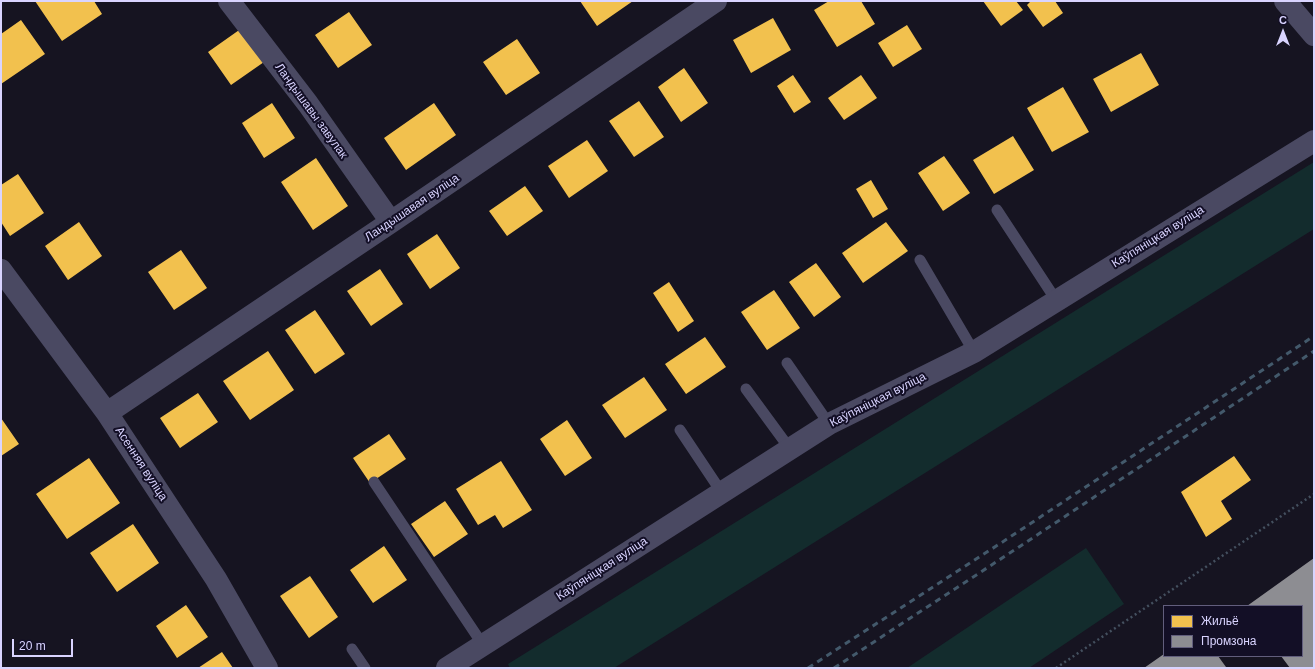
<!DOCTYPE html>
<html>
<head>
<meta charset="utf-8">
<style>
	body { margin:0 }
	#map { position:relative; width:1315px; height:669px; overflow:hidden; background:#161421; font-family:Helvetica,sans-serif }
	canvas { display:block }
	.frame { position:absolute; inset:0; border:2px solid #d9d4ff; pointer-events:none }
	.legend { position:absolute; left:1163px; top:605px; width:140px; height:52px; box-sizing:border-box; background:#130f26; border:1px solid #625e7d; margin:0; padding:5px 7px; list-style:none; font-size:12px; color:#d9d4ff }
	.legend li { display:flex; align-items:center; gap:8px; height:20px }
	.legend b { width:20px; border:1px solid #625e7d }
	.north { position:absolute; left:1263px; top:12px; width:40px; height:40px; -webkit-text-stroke:3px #130f26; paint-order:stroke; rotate:0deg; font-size:11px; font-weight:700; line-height:16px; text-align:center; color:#d9d4ff }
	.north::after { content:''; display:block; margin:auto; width:14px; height:18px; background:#d9d4ff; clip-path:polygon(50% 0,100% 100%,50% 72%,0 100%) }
	.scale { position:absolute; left:12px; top:639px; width:61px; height:18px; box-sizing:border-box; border:2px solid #d9d4ff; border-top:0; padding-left:5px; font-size:12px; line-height:14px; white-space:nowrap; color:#d9d4ff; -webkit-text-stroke:3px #130f26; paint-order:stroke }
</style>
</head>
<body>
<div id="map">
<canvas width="1315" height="669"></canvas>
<div class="frame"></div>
<ul class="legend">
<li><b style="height:11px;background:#f2c14e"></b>Жильё</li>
<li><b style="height:11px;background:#8d8d92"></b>Промзона</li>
</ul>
<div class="north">С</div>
<div class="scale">20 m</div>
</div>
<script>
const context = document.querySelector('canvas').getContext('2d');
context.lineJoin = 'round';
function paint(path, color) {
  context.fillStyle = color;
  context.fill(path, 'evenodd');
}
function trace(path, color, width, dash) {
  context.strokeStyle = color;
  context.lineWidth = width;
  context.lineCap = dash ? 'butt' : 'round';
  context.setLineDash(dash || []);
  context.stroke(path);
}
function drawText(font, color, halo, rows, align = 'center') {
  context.font = font + ' Helvetica,sans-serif';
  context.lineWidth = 4;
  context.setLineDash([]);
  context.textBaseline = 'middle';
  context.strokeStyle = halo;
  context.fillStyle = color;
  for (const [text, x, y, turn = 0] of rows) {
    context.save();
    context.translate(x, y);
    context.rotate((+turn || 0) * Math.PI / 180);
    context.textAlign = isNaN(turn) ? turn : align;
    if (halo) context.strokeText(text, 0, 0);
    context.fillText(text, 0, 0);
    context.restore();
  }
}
const green = new Path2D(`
	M 1314,162 L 1314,229 L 614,668 L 510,668 L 508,664 Z
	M 1086,548 L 1124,604 L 1029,668 L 907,668 Z`);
const homes = new Path2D(`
	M 35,1 L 94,1 L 102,14 L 62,41 Z
	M 580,1 L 633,1 L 597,26 Z
	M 829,1 L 861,1 L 875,24 L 837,47 L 814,10 Z
	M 983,1 L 1016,1 L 1023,10 L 1001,26 Z
	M 1031,1 L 1055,1 L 1063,13 L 1043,27 L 1027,5 Z
	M 349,12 L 372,45 L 338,68 L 315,35 Z
	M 773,18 L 791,50 L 751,73 L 733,40 Z
	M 21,20 L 45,54 L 1,84 L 1,34 Z
	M 907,25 L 922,49 L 893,67 L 878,43 Z
	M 242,28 L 264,62 L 231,85 L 208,52 Z
	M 517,39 L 540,73 L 506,95 L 483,62 Z
	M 1141,53 L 1159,85 L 1111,112 L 1093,79 Z
	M 684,68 L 708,103 L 681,122 L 658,87 Z
	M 793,75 L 811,102 L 794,113 L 777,86 Z
	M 861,75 L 877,98 L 844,120 L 828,98 Z
	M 1063,87 L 1089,132 L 1052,152 L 1027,108 Z
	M 639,101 L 664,137 L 634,157 L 609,121 Z
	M 272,103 L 295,138 L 264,158 L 242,123 Z
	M 434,103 L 456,135 L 406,170 L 384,138 Z
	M 1013,136 L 1034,170 L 994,194 L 973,160 Z
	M 587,140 L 608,171 L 569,198 L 548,166 Z
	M 944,156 L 970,193 L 943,211 L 918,173 Z
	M 316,158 L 348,206 L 313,230 L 281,182 Z
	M 18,174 L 44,213 L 10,236 L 1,222 L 1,185 Z
	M 871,180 L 888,209 L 873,218 L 856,189 Z
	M 525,186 L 543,211 L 507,236 L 489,211 Z
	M 79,222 L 102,256 L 68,280 L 45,246 Z
	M 886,222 L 908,251 L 863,283 L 842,253 Z
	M 437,234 L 460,268 L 430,289 L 407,254 Z
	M 181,250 L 207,288 L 174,310 L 148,272 Z
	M 816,263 L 841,297 L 814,317 L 789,282 Z
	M 380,269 L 403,304 L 371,326 L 347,291 Z
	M 669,282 L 694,321 L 678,332 L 653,293 Z
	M 774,290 L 800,328 L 767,350 L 741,312 Z
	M 315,310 L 345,354 L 315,374 L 285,330 Z
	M 705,337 L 726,367 L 686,394 L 665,364 Z
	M 268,351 L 294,390 L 250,420 L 223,381 Z
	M 644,377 L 667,410 L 625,438 L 602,405 Z
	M 198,393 L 218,422 L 180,448 L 160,418 Z
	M 1,418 L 19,444 L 1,456 Z
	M 567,420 L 592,458 L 565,476 L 540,439 Z
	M 389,434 L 406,459 L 370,483 L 353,458 Z
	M 1234,456 L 1251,480 L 1221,501 L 1232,519 L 1206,537 L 1181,492 Z
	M 89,458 L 120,503 L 67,539 L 36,494 Z
	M 501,461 L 532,510 L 503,528 L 495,515 L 478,525 L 456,489 Z
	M 445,501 L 468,534 L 434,557 L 411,524 Z
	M 133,524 L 159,563 L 117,592 L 90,553 Z
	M 384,546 L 407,580 L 373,603 L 350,570 Z
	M 310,576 L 338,617 L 309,638 L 280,596 Z
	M 186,605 L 208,637 L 177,658 L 156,626 Z
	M 222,652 L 233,668 L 198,668 Z`);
const industry = new Path2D(`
	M 1314,558 L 1314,668 L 1290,668 L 1281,656 L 1302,656 L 1302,606 L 1247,606 Z
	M 1164,654 L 1164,656 L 1218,656 L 1226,667 L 1224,668 L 1144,668 Z`);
const path = new Path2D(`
	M 1056,668 L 1314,494`);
const lane = new Path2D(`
	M 997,210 L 1056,300
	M 920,260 L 974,352
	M 787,363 L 829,424
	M 746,389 L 790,449
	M 680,430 L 722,493
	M 374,482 L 483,645
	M 352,649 L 365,668`);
const street = new Path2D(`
	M 229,1 L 308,104 L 391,222
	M 1285,1 L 1314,35
	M 1,270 L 107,413 L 216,579 L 267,668
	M 107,413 L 391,222 L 716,1
	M 447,668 L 829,424 L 974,352 L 1314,141`);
const rail = new Path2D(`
	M 808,668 L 1004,541 L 1314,336
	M 834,668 L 1019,547 L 1314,351`);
const streetNames = [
	["Ландышавы завулак",311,111,54],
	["Ландышавая вуліца",412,208,-34],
	["Каўпяніцкая вуліца",1158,237,-32],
	["Каўпяніцкая вуліца",878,400,-27],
	["Асенняя вуліца",141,464,57],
	["Каўпяніцкая вуліца",602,569,-33]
];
paint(green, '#132c2d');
paint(homes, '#f2c14e');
paint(industry, '#8d8d92');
trace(path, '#44505f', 2.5, [2, 3]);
trace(lane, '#4a4962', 11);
trace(street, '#4a4962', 22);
trace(rail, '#43596b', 3, [6, 5]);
drawText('12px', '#d9d4ff', '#130f26', streetNames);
</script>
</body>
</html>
